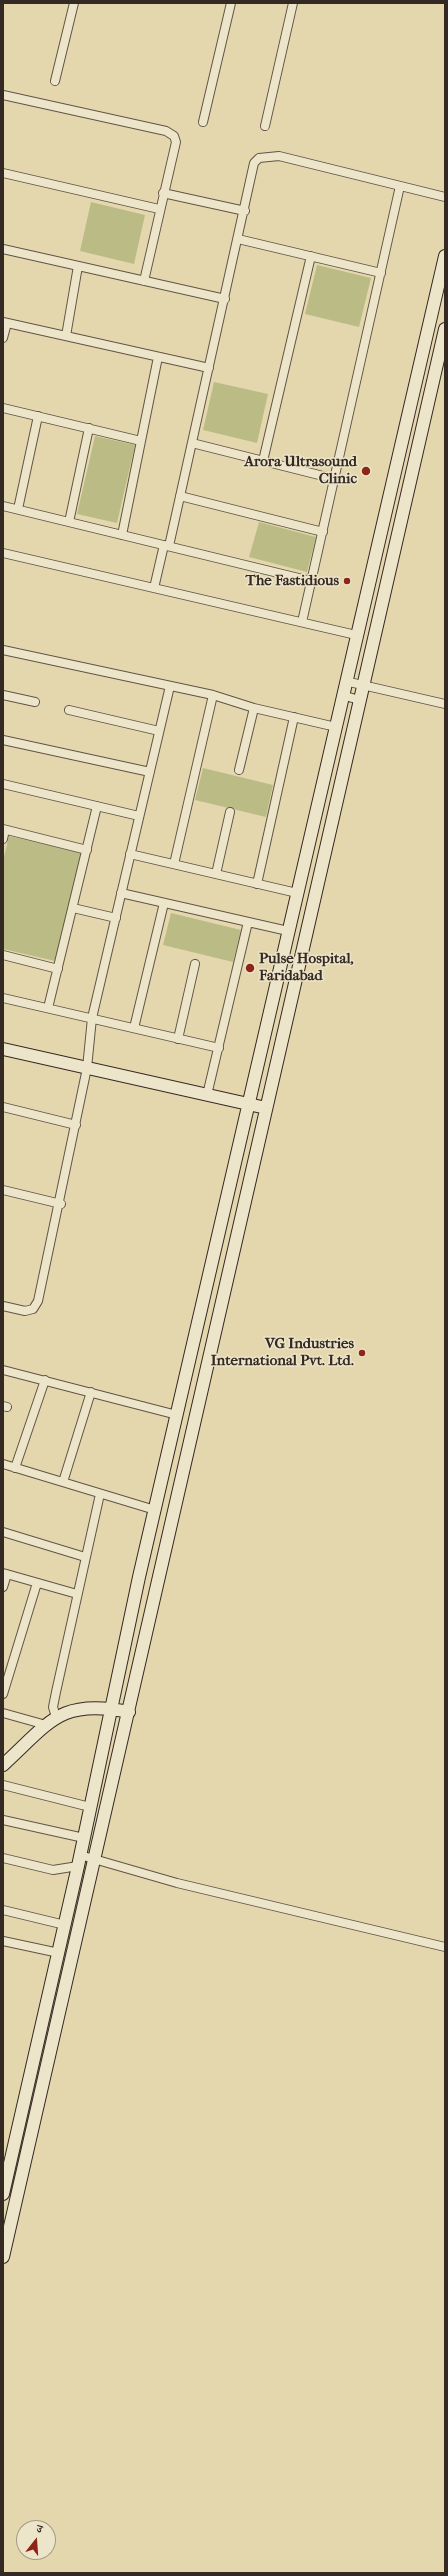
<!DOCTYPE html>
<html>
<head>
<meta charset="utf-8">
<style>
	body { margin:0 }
	#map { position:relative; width:448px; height:2576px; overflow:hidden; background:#e4d7ae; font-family:"IM FELL French Canon","Noto Serif Devanagari",serif }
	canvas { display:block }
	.frame { position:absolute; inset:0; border:4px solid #352923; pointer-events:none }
	.north { position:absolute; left:16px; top:2520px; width:40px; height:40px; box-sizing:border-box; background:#ede5ca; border:1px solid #a39a87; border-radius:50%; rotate:17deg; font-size:11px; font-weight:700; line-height:16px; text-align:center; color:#352923 }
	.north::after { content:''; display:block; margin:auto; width:14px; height:18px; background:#8f2418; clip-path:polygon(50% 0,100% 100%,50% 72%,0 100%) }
</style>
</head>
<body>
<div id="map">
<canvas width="448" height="2576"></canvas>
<div class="frame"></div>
<div class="north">उ</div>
</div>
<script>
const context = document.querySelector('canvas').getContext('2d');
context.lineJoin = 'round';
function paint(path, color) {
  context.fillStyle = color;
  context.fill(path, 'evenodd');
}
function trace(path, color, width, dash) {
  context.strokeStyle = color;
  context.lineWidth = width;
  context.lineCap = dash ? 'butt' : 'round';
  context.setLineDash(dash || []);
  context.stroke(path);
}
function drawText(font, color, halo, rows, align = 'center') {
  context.font = font + ' "IM FELL French Canon",serif';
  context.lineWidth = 3;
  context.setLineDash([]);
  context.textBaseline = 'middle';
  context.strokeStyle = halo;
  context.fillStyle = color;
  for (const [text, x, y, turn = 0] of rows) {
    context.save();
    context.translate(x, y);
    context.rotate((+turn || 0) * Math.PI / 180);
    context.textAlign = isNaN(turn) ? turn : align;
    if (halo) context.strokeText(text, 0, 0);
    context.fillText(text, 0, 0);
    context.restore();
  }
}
const green = new Path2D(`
	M 91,202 L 145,215 L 134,264 L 80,251 Z
	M 317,265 L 371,278 L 359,327 L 305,314 Z
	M 214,382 L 268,394 L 257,443 L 203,430 Z
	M 95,436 L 135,445 L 117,523 L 77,514 Z
	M 259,522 L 316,537 L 307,572 L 249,557 Z
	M 203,768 L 273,785 L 266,817 L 195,800 Z
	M 9,836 L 81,853 L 55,961 L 3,949 L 3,861 Z
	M 171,913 L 241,930 L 233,962 L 163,945 Z`);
const street = new Path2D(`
	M 55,81 L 74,3
	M 3,95 L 166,131 L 174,136 L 176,142 L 144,281
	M 203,122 L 231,3
	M 265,126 L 293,3
	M 3,173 L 159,209
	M 163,193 L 245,211
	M 238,239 L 381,273
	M 3,249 L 225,299
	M 3,322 L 209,368
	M 66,336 L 78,266
	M 3,338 L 7,323
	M 3,408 L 141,441
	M 192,443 L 335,479
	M 263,461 L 311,256
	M 180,496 L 323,532
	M 3,506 L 311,581
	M 18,509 L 38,416
	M 69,522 L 89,428
	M 122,535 L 158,357
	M 169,546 L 254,163 L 259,158 L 279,156 L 445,197
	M 3,553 L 356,635
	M 154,588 L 164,545
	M 302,622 L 400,186
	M 3,650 L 213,695 L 254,708 L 336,727
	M 345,681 L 445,704
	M 3,695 L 35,702
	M 342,695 L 359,700
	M 69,710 L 159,731
	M 3,740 L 150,772
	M 239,770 L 254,708
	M 3,784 L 139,816
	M 3,829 L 87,850
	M 3,839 L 5,830
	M 130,854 L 297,893
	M 174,864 L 213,695
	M 216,874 L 230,812
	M 257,884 L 294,717
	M 121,893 L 288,931
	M 73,908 L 116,918
	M 3,955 L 58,969
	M 3,998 L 219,1048
	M 48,1008 L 97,806
	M 134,1028 L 164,903
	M 178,1039 L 195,964
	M 207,1095 L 248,922
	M 3,1107 L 76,1125
	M 3,1190 L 61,1204
	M 3,1306 L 25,1311 L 33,1309 L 38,1301 L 87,1068 L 92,1018 L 170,686
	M 3,1370 L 177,1415
	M 3,1406 L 7,1407
	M 3,1464 L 155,1510
	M 15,1468 L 45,1380
	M 63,1482 L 91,1392
	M 3,1532 L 85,1557
	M 3,1573 L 77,1594
	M 3,1587 L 7,1574
	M 3,1694 L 37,1583
	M 3,1713 L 46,1725
	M 56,1717 L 53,1707 L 56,1692 L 100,1494
	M 3,1785 L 90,1807
	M 3,1820 L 84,1838
	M 80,1855 L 177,1883 L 445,1947
	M 3,1858 L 53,1870 L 78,1866
	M 3,1910 L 65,1925
	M 3,1941 L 59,1953`);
const secondary = new Path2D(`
	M 3,1049 L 266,1108
	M 3,1765 C 50,1722 60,1698 129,1712
	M 3,2194 L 78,1866 L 139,1577 L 445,256
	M 3,2257 L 445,329`);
const markers = [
	[366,471,5,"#8f2418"],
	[347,581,4,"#8f2418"],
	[250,968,5,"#8f2418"],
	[362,1353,4,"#8f2418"]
];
const poiNames = [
	["Arora Ultrasound",357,462],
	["Clinic",357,479],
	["The Fastidious",339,581],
	["Pulse Hospital,",259,959,"left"],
	["Faridabad",259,976,"left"],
	["VG Industries",354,1344],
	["International Pvt. Ltd.",354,1361]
];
paint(green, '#bbbc85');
trace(street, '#615446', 10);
trace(secondary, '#352923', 14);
trace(street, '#ede5ca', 8);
trace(secondary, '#ede5ca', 12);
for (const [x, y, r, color] of markers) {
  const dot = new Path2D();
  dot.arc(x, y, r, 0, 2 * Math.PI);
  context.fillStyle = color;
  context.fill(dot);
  trace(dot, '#ede5ca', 1.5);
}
drawText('bold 15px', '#352923', '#ede5ca', poiNames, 'right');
</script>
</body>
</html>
